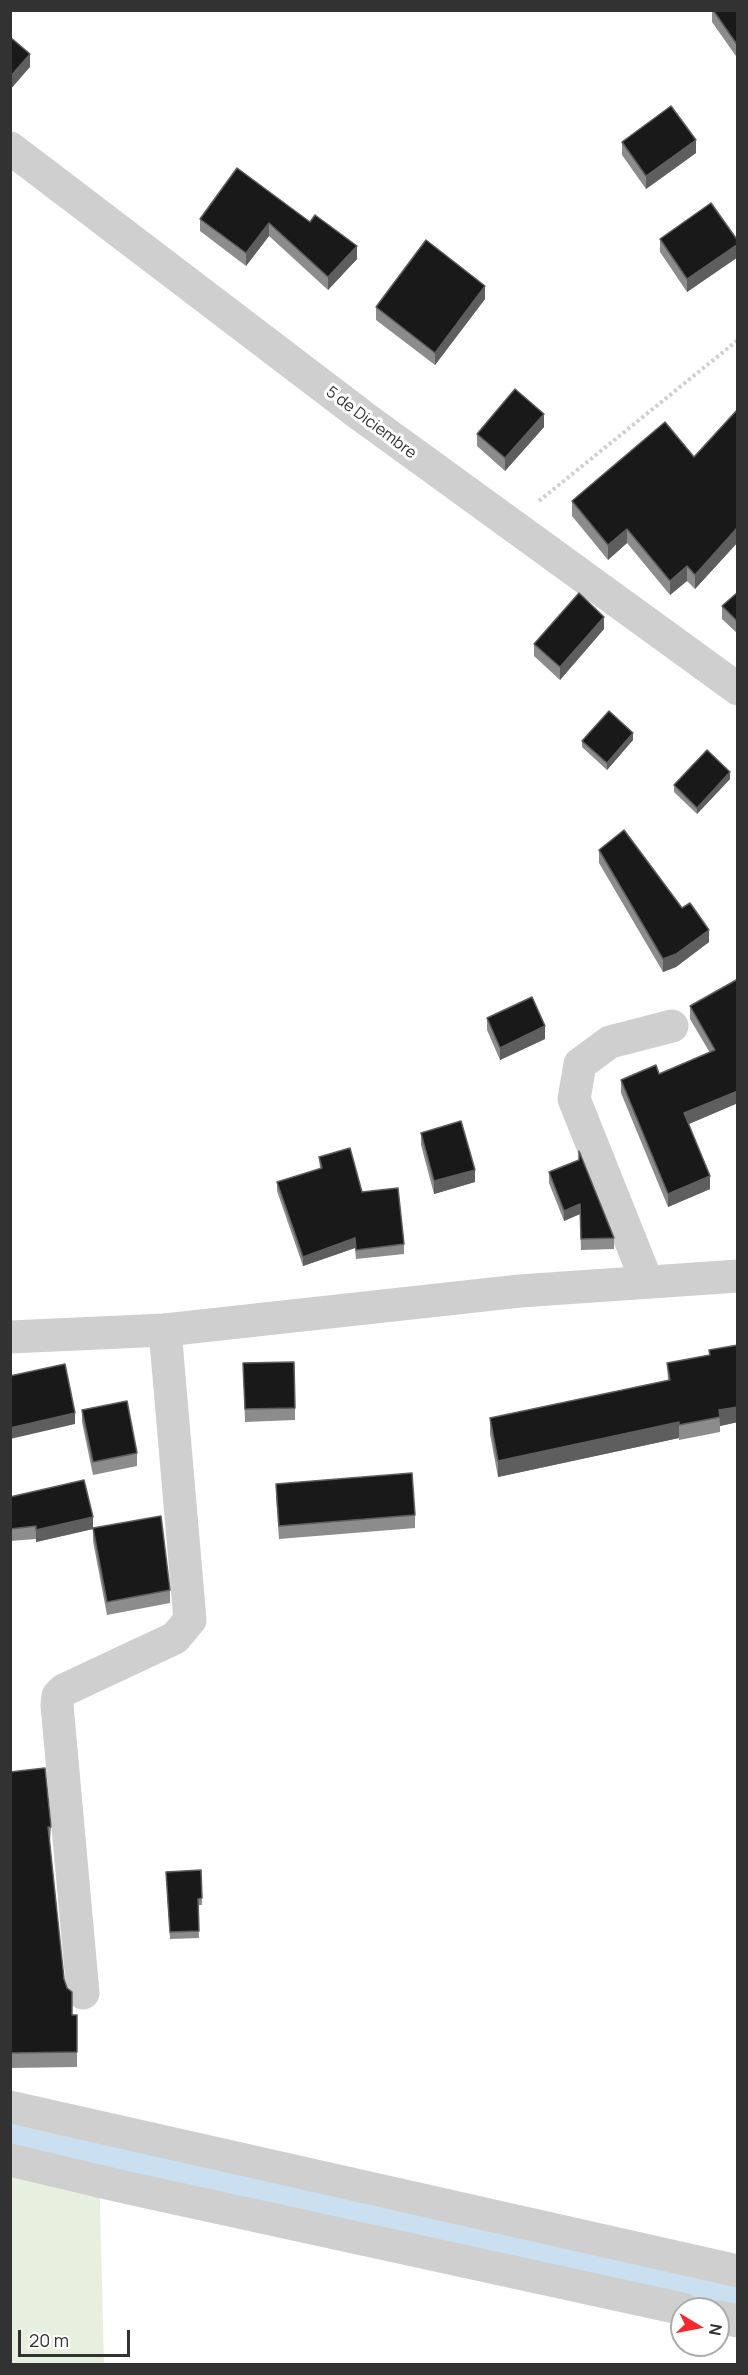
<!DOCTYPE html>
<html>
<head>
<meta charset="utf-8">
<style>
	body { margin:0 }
	#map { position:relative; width:748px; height:2375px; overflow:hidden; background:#fff; font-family:Manrope,sans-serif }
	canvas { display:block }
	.frame { position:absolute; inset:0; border:12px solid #323232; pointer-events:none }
	.north { position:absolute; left:670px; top:2297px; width:60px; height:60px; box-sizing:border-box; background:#fff; border:2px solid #adadad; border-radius:50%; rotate:100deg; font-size:16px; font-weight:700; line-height:24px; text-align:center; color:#323232 }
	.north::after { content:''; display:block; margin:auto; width:21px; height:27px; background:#f3292d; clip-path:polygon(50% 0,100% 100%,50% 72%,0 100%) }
	.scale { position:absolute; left:18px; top:2330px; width:112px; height:27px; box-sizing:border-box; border:3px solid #323232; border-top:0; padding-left:8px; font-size:18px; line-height:21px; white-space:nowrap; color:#323232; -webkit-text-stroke:4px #fff; paint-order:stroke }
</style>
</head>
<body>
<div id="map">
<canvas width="748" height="2375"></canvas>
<div class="frame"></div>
<div class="north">N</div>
<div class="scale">20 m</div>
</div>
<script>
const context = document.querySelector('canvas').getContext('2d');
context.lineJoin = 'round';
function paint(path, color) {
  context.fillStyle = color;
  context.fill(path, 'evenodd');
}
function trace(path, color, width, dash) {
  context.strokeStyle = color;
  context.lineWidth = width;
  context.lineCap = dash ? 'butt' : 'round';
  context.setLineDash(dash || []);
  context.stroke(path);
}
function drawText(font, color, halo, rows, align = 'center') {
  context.font = font + ' Manrope,sans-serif';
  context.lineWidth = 6;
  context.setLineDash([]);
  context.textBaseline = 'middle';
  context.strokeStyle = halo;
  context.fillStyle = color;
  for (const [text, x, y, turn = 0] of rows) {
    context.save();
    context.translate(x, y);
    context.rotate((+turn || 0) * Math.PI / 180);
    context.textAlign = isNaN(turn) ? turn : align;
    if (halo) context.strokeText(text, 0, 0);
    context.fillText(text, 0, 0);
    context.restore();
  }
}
const green = new Path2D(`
	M 10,2108 L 98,2126 L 104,2364 L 11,2364 Z`);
const canal = new Path2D(`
	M 10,2144 L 738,2300`);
const path = new Path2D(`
	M 539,501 L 738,340`);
const minor = new Path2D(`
	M 10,148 L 362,416 L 738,689
	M 647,1282 L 574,1099 L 580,1064 L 610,1042 L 672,1026
	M 83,1993 L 57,1705 L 58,1696 L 64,1690 L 175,1638 L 190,1620 L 165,1330
	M 10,2107 L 738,2271
	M 10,2160 L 124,2187 L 683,2309
	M 718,2317 L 738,2321`);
const tertiary = new Path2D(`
	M 10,1337 L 165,1330 L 520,1291 L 738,1276`);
const wall = new Path2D(`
	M 712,10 L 738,10 L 738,59 L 712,22 Z
	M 622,142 L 696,153 L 646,189 L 622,155 Z
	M 237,168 L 357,259 L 328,290 L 269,236 L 246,266 L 200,231 L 200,219 Z
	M 660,239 L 738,241 L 738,257 L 687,292 L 660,252 Z
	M 485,299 L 435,365 L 376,320 L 376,307 Z
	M 738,409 L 738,542 L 695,589 L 687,581 L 670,595 L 627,543 L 608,560 L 572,516 L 572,501 L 694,457 Z
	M 544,427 L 505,471 L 477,446 L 477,434 Z
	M 738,592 L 738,634 L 722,619 L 722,606 Z
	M 604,629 L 560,680 L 534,656 L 534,644 Z
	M 633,740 L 607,770 L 582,747 L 582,741 Z
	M 730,779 L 697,814 L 674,792 L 674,785 Z
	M 599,850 L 709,942 L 676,967 L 663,972 L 599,863 Z
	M 738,979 L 738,1103 L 689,1124 L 710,1189 L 668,1207 L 621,1093 L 621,1080 L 659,1074 L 710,1053 L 690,1019 L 690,1006 Z
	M 487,1018 L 545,1039 L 500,1060 L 487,1030 Z
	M 421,1133 L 475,1182 L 434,1194 L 421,1145 Z
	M 319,1157 L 362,1192 L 404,1244 L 404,1254 L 356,1259 L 355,1248 L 303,1266 L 277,1191 L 277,1182 L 320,1169 Z
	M 549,1172 L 614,1238 L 614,1249 L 581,1250 L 580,1214 L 564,1221 L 549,1183 Z
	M 738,1345 L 738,1422 L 720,1426 L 720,1432 L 679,1440 L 679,1438 L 498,1477 L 490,1434 L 490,1418 L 668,1380 L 667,1363 L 709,1355 L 709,1350 Z
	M 243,1363 L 295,1408 L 295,1420 L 245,1422 Z
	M 82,1410 L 137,1453 L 137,1466 L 93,1475 L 82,1422 Z
	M 276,1484 L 415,1515 L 415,1528 L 279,1539 L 276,1497 Z
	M 10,1497 L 93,1529 L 36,1542 L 36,1539 L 10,1541 Z
	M 93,1528 L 170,1590 L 170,1603 L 107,1615 L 93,1541 Z
	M 10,1772 L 51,1827 L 50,1842 L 64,1979 L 72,2015 L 77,2015 L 77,2067 L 10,2068 Z
	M 201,1870 L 202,1905 L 198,1905 L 199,1938 L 170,1939 L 166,1872 Z`);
const shadedWall = new Path2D(`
	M 30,54 L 30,67 L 10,90 L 10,77 Z
	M 696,140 L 696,153 L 646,189 L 646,176 Z
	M 269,223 L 269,236 L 246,266 L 246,253 Z
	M 738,244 L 738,257 L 687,292 L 687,279 Z
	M 357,246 L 357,259 L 328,290 L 328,277 Z
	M 485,286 L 485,299 L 435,365 L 435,353 Z
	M 544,414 L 544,427 L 505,471 L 505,458 Z
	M 738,527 L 738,542 L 695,589 L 695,575 Z
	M 627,529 L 627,543 L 608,560 L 608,545 Z
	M 687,566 L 687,581 L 670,595 L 670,581 Z
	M 604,617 L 604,629 L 560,680 L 560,667 Z
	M 633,733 L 633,740 L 607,770 L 607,763 Z
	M 730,772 L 730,779 L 697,814 L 697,808 Z
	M 709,930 L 709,942 L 676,967 L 663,972 L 663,959 Z
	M 545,1026 L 545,1039 L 500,1060 L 500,1048 Z
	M 738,1091 L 738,1103 L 684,1126 L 684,1113 Z
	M 475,1170 L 475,1182 L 434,1194 L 434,1181 Z
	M 710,1176 L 710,1189 L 668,1207 L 668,1194 Z
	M 580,1204 L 580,1214 L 564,1221 L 564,1211 Z
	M 355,1238 L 355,1248 L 303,1266 L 303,1257 Z
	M 738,1407 L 738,1422 L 720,1426 L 719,1410 Z
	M 75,1413 L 75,1424 L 10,1439 L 10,1428 Z
	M 679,1422 L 679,1438 L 498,1477 L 498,1461 Z
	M 93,1517 L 93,1529 L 36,1542 L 36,1530 Z`);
const building = new Path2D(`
	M 713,10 L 738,10 L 738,46 Z
	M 10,37 L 30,54 L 10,77 Z
	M 671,106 L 696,140 L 646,176 L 622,142 Z
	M 237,168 L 310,222 L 315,215 L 357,246 L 328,277 L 269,223 L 246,253 L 200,219 Z
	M 711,203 L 738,241 L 738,244 L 687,279 L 660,239 Z
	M 426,240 L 485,286 L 435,353 L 376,307 Z
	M 515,389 L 544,414 L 505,458 L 477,434 Z
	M 738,409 L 738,527 L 695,575 L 687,566 L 670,581 L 627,529 L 608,545 L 572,501 L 665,422 L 694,457 Z
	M 738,592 L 738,622 L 722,606 Z
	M 579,593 L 604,617 L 560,667 L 534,644 Z
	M 609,711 L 633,733 L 607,763 L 582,741 Z
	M 707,750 L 730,772 L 697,808 L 674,785 Z
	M 624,830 L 682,908 L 690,903 L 709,930 L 676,954 L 663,959 L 599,850 Z
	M 738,979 L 738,1091 L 684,1113 L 710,1176 L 668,1194 L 621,1080 L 656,1065 L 659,1074 L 715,1050 L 690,1006 Z
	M 532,997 L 545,1026 L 500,1048 L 487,1018 Z
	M 461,1121 L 475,1170 L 434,1181 L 421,1133 Z
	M 350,1148 L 362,1192 L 398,1188 L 404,1244 L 356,1250 L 355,1238 L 303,1257 L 277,1182 L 322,1168 L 319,1157 Z
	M 579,1151 L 614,1238 L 581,1239 L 580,1204 L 564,1211 L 549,1172 L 579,1160 Z
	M 738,1345 L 738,1407 L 719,1410 L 720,1417 L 679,1425 L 679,1422 L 498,1461 L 490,1418 L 670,1380 L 667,1363 L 710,1355 L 709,1350 Z
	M 294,1362 L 295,1408 L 245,1409 L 243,1363 Z
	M 65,1364 L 75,1413 L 10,1428 L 10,1376 Z
	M 127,1401 L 137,1453 L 93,1462 L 82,1410 Z
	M 412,1473 L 415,1515 L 279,1526 L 276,1484 Z
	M 84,1480 L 93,1517 L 36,1530 L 36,1526 L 10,1529 L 10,1497 Z
	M 161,1516 L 170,1590 L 107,1602 L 93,1528 Z
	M 45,1768 L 51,1827 L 48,1827 L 64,1979 L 67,1988 L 72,1992 L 72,2015 L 77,2015 L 77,2052 L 10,2053 L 10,1772 Z
	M 201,1870 L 202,1898 L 198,1899 L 199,1931 L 170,1932 L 166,1872 Z`);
const streetNames = [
	["5 de Diciembre",371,423,37]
];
paint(green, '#e7efdf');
trace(canal, '#cadff0', 39);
trace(path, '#cfcfcf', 4, [3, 3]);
trace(minor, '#cfcfcf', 33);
trace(tertiary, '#cfcfcf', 33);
paint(wall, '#8c8c8c');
paint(shadedWall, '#5e5e5e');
paint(building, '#191919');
trace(building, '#5e5e5e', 1.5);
drawText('16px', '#323232', '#fff', streetNames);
</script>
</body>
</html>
